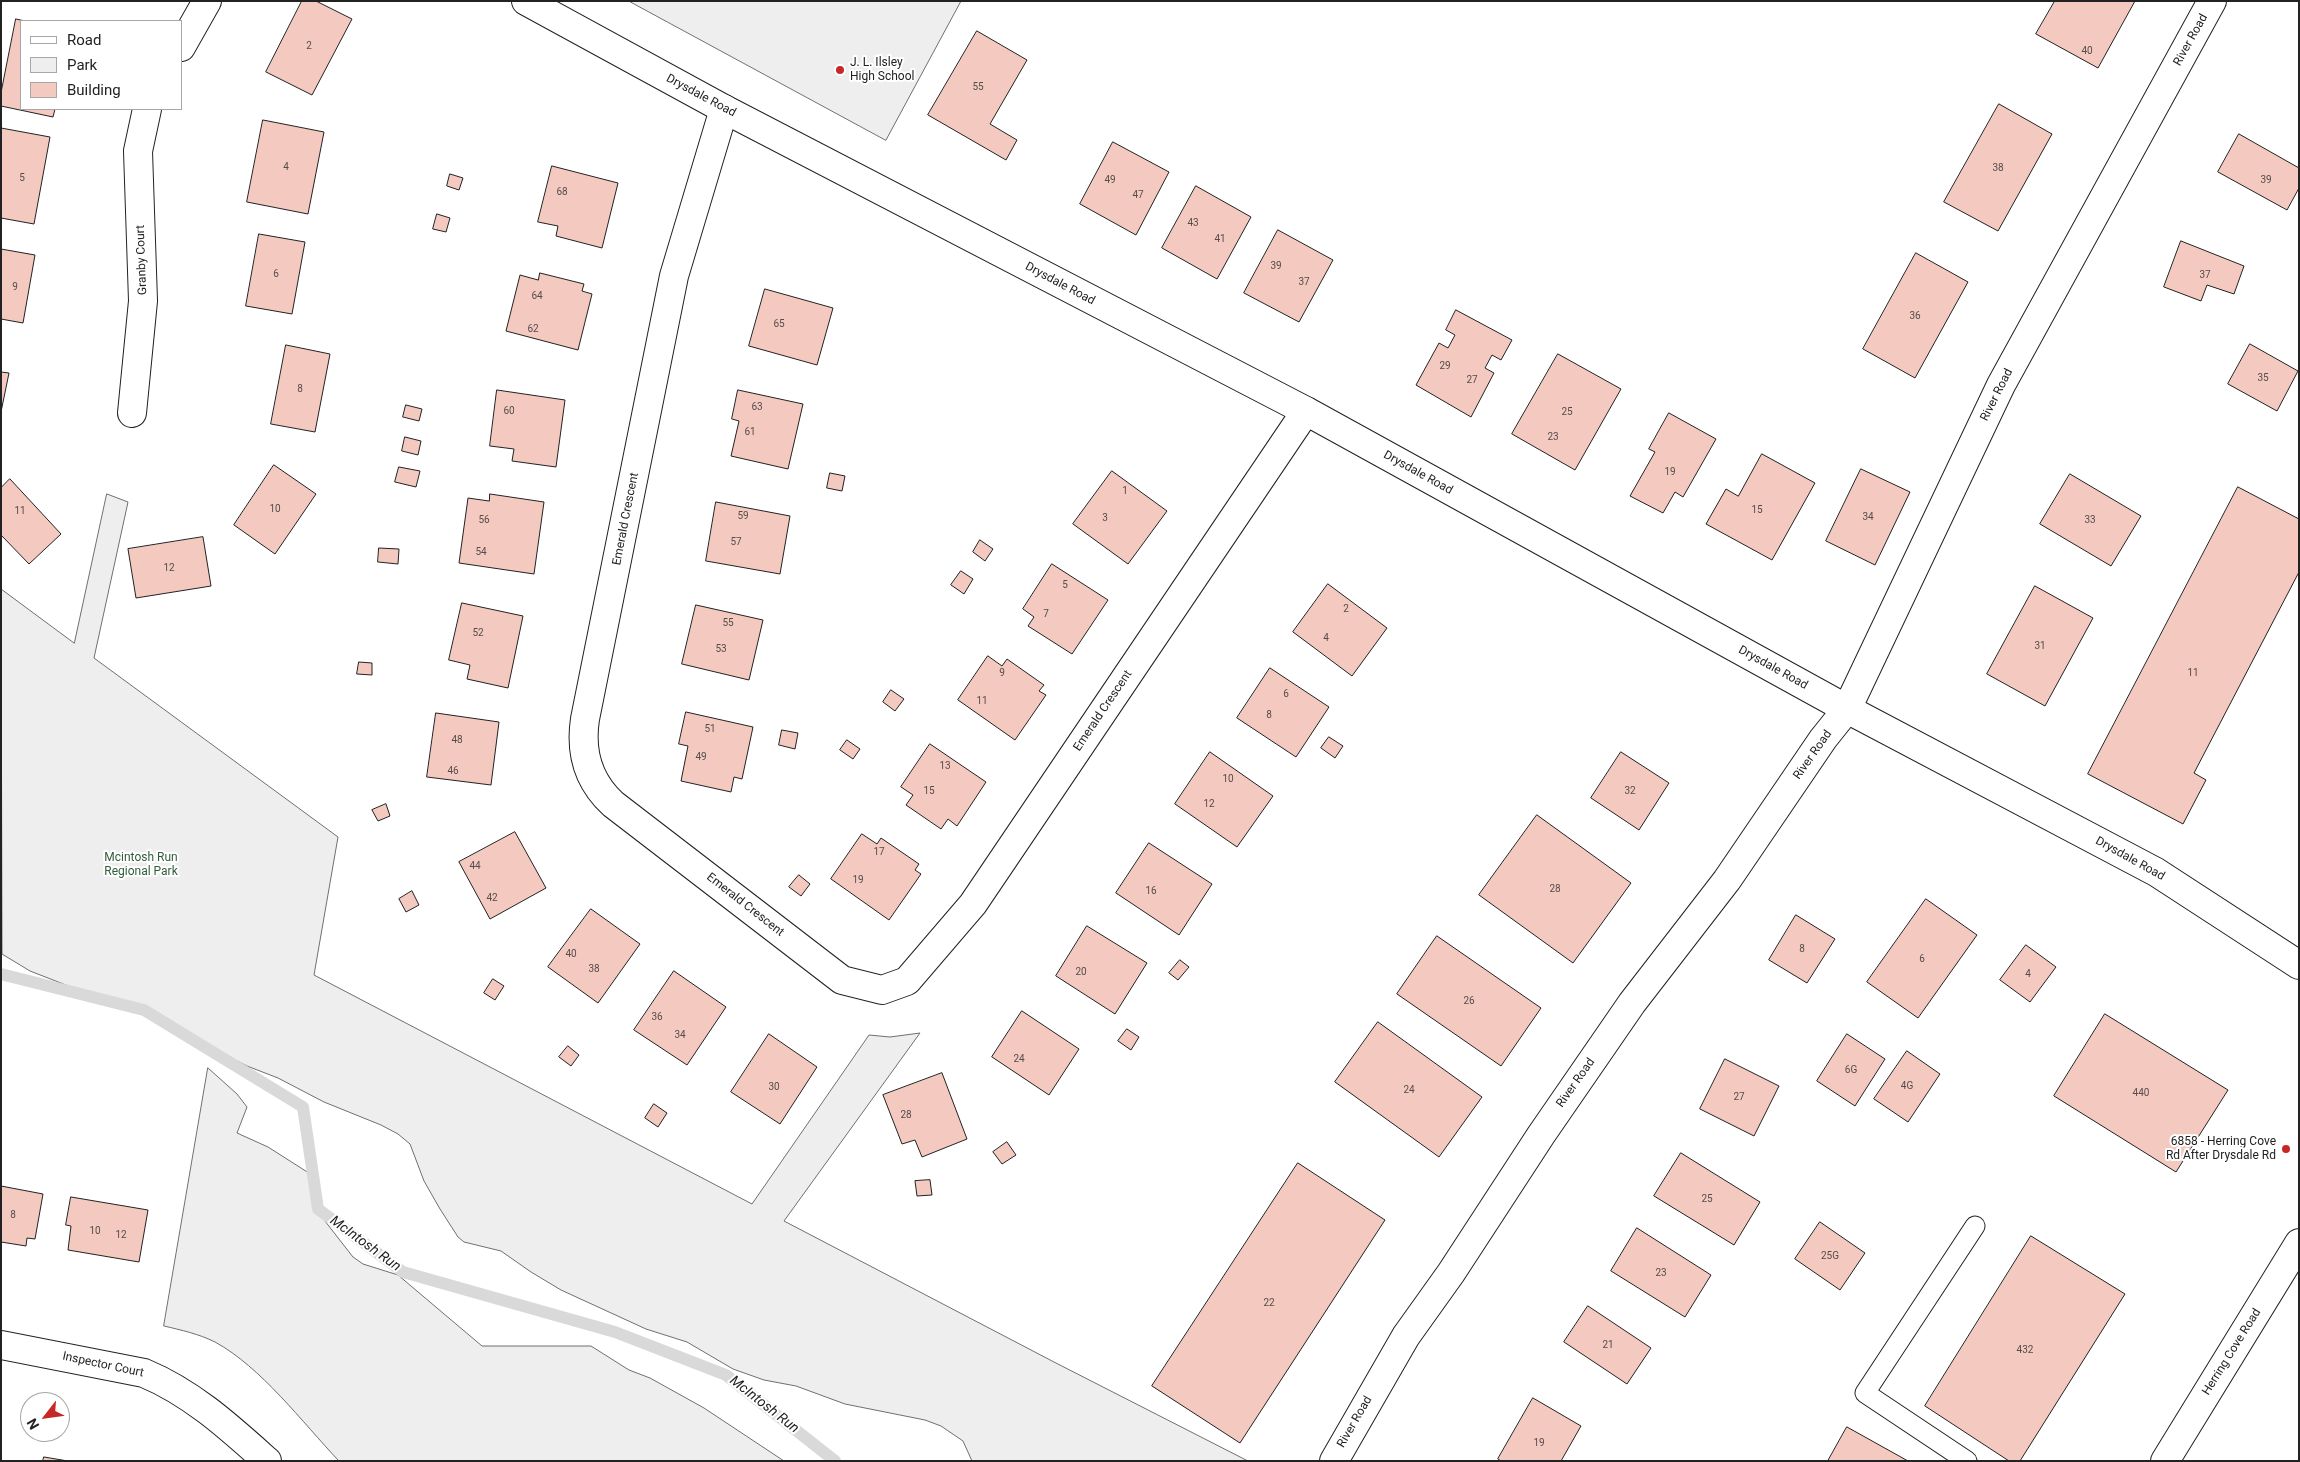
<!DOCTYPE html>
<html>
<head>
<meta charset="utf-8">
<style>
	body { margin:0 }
	#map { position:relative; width:2300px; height:1462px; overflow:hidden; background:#fff; font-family:Roboto,sans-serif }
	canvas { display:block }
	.frame { position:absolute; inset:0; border:2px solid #222; pointer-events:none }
	.legend { position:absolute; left:20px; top:20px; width:162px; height:90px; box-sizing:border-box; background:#fff; border:1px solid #a7a7a7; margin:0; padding:6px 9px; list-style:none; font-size:15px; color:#222 }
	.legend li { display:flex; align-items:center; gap:10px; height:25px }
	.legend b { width:25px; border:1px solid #a7a7a7 }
	.north { position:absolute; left:20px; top:1392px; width:50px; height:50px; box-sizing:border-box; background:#fff; border:1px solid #a7a7a7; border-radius:50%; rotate:240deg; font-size:14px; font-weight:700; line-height:20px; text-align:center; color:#222 }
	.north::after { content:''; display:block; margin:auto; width:18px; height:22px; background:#c62828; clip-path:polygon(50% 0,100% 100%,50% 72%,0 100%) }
</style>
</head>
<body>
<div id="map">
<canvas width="2300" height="1462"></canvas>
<div class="frame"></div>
<ul class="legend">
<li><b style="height:6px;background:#fff"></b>Road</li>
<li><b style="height:14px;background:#eee"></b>Park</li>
<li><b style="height:14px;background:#f3c9c0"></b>Building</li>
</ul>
<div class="north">N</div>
</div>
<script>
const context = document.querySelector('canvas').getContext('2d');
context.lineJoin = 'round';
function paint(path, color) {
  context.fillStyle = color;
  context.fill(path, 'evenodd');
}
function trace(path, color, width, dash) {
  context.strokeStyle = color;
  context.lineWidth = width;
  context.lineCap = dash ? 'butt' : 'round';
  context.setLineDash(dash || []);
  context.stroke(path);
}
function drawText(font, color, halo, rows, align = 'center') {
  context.font = font + ' Roboto,sans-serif';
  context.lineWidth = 4;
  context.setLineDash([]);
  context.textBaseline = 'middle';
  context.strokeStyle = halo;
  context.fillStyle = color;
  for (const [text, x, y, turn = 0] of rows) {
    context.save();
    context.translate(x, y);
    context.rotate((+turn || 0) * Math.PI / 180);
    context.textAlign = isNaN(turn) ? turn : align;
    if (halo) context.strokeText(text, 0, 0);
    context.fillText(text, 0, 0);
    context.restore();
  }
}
const green = new Path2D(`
	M 629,1 L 961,1 L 886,140 Z
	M 107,494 L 128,502 L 94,658 L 338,837 L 314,975 L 752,1204 L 869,1035 L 890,1037 L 920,1033 L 784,1221 L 1054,1362 L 1248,1461 L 972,1461 L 963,1441 L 941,1426 L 925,1420 L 845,1404 L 796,1386 L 764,1380 L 733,1369 L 687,1342 L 646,1329 L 561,1290 L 531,1272 L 501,1251 L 464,1242 L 458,1237 L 440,1209 L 424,1181 L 410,1144 L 398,1134 L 381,1125 L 324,1102 L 278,1078 L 247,1066 L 166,1024 L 30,971 L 2,954 L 1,589 L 74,643 Z
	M 208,1068 L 237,1094 L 247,1107 L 237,1133 L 268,1147 L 312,1175 L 315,1195 L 314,1207 L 353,1257 L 363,1264 L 398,1275 L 482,1346 L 591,1346 L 629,1370 L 650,1378 L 704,1408 L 784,1461 L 339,1461 C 302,1422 261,1367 215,1342 C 199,1334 181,1330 164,1326 Z`);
const stream = new Path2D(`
	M 1,974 L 144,1010 L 303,1107 L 318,1209 L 403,1272 L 615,1332 L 726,1375 L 835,1461`);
const building = new Path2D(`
	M 302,1 L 316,1 L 352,19 L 312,95 L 266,72 Z
	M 2055,1 L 2135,1 L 2098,68 L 2036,34 Z
	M 16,19 L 25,21 L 21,21 L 21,109 L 55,109 L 53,117 L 1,106 L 1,93 Z
	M 977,31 L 1027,60 L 990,124 L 1017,140 L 1006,160 L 928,115 Z
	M 1999,104 L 2052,134 L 1998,231 L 1944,202 Z
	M 263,120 L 324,132 L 308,214 L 247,202 Z
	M 1,128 L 50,137 L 34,224 L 1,218 Z
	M 2239,134 L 2299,168 L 2299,188 L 2287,210 L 2218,172 Z
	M 1113,142 L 1169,172 L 1136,235 L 1080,204 Z
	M 552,166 L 618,183 L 602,248 L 556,236 L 558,226 L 538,222 Z
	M 450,174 L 463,178 L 459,190 L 447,186 Z
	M 1196,186 L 1251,217 L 1217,279 L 1162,248 Z
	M 437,214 L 450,218 L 446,232 L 433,229 Z
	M 1278,230 L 1333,260 L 1299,322 L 1244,293 Z
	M 259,234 L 305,242 L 292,314 L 246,306 Z
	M 2181,241 L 2244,266 L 2234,294 L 2207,285 L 2201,301 L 2164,287 Z
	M 1,249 L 35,255 L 23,323 L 1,319 Z
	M 1916,253 L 1968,282 L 1915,378 L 1863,349 Z
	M 540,273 L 584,284 L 582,291 L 592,294 L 578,350 L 506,331 L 520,275 L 538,280 Z
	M 765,289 L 833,308 L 817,365 L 749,346 Z
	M 1456,310 L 1512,340 L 1501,360 L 1492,355 L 1485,368 L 1494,373 L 1471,417 L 1416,385 L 1439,343 L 1448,348 L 1455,335 L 1446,330 Z
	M 2250,344 L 2298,371 L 2277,411 L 2228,384 Z
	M 286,345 L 330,354 L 315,432 L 271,424 Z
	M 1558,354 L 1621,389 L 1575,470 L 1512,434 Z
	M 1,372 L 9,373 L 1,412 Z
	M 497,390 L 565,400 L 556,467 L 512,461 L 514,449 L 490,446 Z
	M 738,390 L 803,404 L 788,469 L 731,456 L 739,421 L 732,419 Z
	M 406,405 L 422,409 L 419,421 L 403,417 Z
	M 1669,413 L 1716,439 L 1683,497 L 1675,492 L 1663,513 L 1630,496 L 1655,452 L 1649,449 Z
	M 405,437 L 421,441 L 418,455 L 402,451 Z
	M 1762,454 L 1815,483 L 1772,560 L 1706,524 L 1726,489 L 1738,496 Z
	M 274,465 L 316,494 L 275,554 L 234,525 Z
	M 399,467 L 420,471 L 416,487 L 395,482 Z
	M 1861,469 L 1910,492 L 1875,565 L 1826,541 Z
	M 1112,471 L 1167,511 L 1128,564 L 1073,524 Z
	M 830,473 L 845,476 L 842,491 L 827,488 Z
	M 2070,474 L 2141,516 L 2111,566 L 2040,524 Z
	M 10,479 L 61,534 L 29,564 L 1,535 L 1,488 Z
	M 2238,487 L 2299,519 L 2299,572 L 2194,773 L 2206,780 L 2183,824 L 2088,774 Z
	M 490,494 L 544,502 L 534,574 L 459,563 L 468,498 L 489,501 Z
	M 716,502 L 790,516 L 780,574 L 706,561 Z
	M 203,537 L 211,586 L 136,598 L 128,549 Z
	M 980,540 L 993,549 L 985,561 L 973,552 Z
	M 379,548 L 399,549 L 398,564 L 378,562 Z
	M 1052,564 L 1108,600 L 1072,654 L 1028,626 L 1034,617 L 1023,609 Z
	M 961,571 L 973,579 L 964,594 L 951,585 Z
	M 1328,584 L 1387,628 L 1352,676 L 1293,632 Z
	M 2035,586 L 2093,618 L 2045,706 L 1987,674 Z
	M 462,603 L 523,616 L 508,688 L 467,679 L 470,665 L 449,660 Z
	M 696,605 L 763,620 L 749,680 L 682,664 Z
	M 988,656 L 1002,666 L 1007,659 L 1044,685 L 1039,691 L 1046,695 L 1015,740 L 958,700 Z
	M 359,662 L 372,663 L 372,675 L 357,674 Z
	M 1270,668 L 1329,707 L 1296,757 L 1237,718 Z
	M 891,690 L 904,699 L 895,711 L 883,702 Z
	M 686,712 L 753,727 L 742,779 L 734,777 L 731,792 L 681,781 L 688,746 L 679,744 Z
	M 436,713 L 499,722 L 491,785 L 427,777 Z
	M 782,730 L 798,733 L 795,749 L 779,745 Z
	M 1329,737 L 1343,746 L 1335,758 L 1321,748 Z
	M 847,740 L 860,749 L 853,759 L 840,750 Z
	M 930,744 L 986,782 L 957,826 L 948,819 L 941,829 L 906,805 L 913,795 L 901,787 Z
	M 1210,752 L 1273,796 L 1237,847 L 1175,804 Z
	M 1621,752 L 1669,783 L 1639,830 L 1591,798 Z
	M 386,804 L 390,816 L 378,821 L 372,810 Z
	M 1537,815 L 1631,883 L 1573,963 L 1479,895 Z
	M 515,832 L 546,888 L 490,919 L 459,862 Z
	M 862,834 L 877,844 L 881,838 L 919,864 L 915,870 L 921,874 L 889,920 L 831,879 Z
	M 1149,843 L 1212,884 L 1179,935 L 1116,893 Z
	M 799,875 L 810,884 L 801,896 L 789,887 Z
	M 412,891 L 419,905 L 406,912 L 399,899 Z
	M 1926,899 L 1977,935 L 1918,1018 L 1867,982 Z
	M 591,909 L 640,944 L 598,1003 L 548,967 Z
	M 1796,915 L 1835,939 L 1807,983 L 1769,960 Z
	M 1087,926 L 1147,963 L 1115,1014 L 1056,976 Z
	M 1437,936 L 1541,1008 L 1501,1066 L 1397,994 Z
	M 2026,945 L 2056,967 L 2030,1002 L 2000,980 Z
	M 1180,960 L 1189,967 L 1178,980 L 1169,973 Z
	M 674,971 L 726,1007 L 687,1065 L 634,1030 Z
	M 493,979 L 504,986 L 495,1000 L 484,993 Z
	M 1022,1011 L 1079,1049 L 1049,1095 L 992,1057 Z
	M 2105,1014 L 2228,1090 L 2176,1172 L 2054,1096 Z
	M 1378,1022 L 1482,1097 L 1439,1157 L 1335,1082 Z
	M 1127,1029 L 1139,1037 L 1131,1050 L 1118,1041 Z
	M 769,1034 L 817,1067 L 780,1124 L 731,1092 Z
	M 1847,1034 L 1885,1059 L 1855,1106 L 1817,1081 Z
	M 568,1046 L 579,1055 L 571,1066 L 559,1057 Z
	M 1907,1051 L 1940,1074 L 1908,1122 L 1874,1099 Z
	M 1725,1059 L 1779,1086 L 1754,1136 L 1700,1109 Z
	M 942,1073 L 967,1139 L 922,1157 L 915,1140 L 902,1144 L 883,1095 Z
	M 654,1104 L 667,1113 L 658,1127 L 645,1118 Z
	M 1007,1142 L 1016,1155 L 1002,1164 L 993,1152 Z
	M 1681,1153 L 1760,1202 L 1734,1245 L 1654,1196 Z
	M 1298,1163 L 1385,1220 L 1240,1443 L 1152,1386 Z
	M 930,1180 L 932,1195 L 917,1196 L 915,1181 Z
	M 1,1186 L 43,1194 L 35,1239 L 27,1238 L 26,1246 L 1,1242 Z
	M 71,1197 L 148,1210 L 139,1262 L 68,1250 L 71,1226 L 66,1225 Z
	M 1820,1222 L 1865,1253 L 1840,1290 L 1795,1259 Z
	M 1637,1228 L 1711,1275 L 1685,1317 L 1611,1271 Z
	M 2031,1236 L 2125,1294 L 2020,1461 L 2009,1461 L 1925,1406 Z
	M 1588,1306 L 1651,1348 L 1627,1384 L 1564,1342 Z
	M 1533,1398 L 1581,1426 L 1561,1461 L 1501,1461 L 1498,1459 Z
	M 1847,1427 L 1908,1461 L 1828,1461 Z
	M 44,1457 L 68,1461 L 43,1461 Z`);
const service = new Path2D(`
	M 1967,1461 L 1865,1393 L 1975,1226`);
const minor = new Path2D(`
	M 181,47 L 207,1
	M 724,109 L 674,276 L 585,719 C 580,752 588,781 613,804 L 842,980 L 882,990 L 907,981 L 973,904 L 1306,411
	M 132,413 L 143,301 L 138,151 L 147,109
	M 1,1345 L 144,1373 C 192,1393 229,1427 267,1461
	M 1334,1461 L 1406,1336 L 1451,1273 L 1541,1135 L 1632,1003 L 1727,880 L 1823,739 L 1847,709 L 2001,385 L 2212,1`);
const tertiary = new Path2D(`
	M 526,1 L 724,109 L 1306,411 L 1847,709 L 2156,872 L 2299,965`);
const secondary = new Path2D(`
	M 2165,1461 L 2299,1243`);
const markers = [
	[840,70,5,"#c62828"],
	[2286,1149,5,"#c62828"]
];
const numberNames = [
	["2",309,46],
	["40",2087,51],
	["55",978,87],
	["4",286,167],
	["38",1998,168],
	["5",22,178],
	["49",1110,180],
	["39",2266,180],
	["68",562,192],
	["47",1138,195],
	["43",1193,223],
	["41",1220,239],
	["39",1276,266],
	["6",276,274],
	["37",2205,275],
	["37",1304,282],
	["9",15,287],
	["64",537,296],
	["36",1915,316],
	["65",779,324],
	["62",533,329],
	["29",1445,366],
	["35",2263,378],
	["27",1472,380],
	["8",300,389],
	["63",757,407],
	["60",509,411],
	["25",1567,412],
	["61",750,432],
	["23",1553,437],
	["19",1670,472],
	["1",1125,491],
	["10",275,509],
	["15",1757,510],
	["11",20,511],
	["59",743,516],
	["34",1868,517],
	["3",1105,518],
	["56",484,520],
	["33",2090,520],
	["57",736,542],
	["54",481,552],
	["12",169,568],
	["5",1065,585],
	["2",1346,609],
	["7",1046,614],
	["55",728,623],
	["52",478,633],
	["4",1326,638],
	["31",2040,646],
	["53",721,649],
	["9",1002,673],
	["11",2193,673],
	["6",1286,694],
	["11",982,701],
	["8",1269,715],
	["51",710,729],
	["48",457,740],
	["49",701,757],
	["13",945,766],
	["46",453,771],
	["10",1228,779],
	["15",929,791],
	["32",1630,791],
	["12",1209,804],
	["17",879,852],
	["44",475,866],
	["19",858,880],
	["28",1555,889],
	["16",1151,891],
	["42",492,898],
	["8",1802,949],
	["40",571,954],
	["6",1922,959],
	["38",594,969],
	["20",1081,972],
	["4",2028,974],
	["26",1469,1001],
	["36",657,1017],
	["34",680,1035],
	["24",1019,1059],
	["6G",1851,1070],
	["4G",1907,1086],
	["30",774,1087],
	["24",1409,1090],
	["440",2141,1093],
	["27",1739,1097],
	["28",906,1115],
	["25",1707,1199],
	["8",13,1215],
	["10",95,1231],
	["12",121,1235],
	["25G",1830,1256],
	["23",1661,1273],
	["22",1269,1303],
	["21",1608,1345],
	["432",2025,1350],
	["19",1539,1443]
];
const streetNames = [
	["River Road",2191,40,-61],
	["Drysdale Road",701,96,28],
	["Granby Court",142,260,-92],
	["Drysdale Road",1060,284,28],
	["River Road",1997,395,-63],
	["Drysdale Road",1418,473,29],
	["Emerald Crescent",626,519,-79],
	["Drysdale Road",1773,668,29],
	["Emerald Crescent",1103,711,-56],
	["River Road",1813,755,-55],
	["Drysdale Road",2130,859,29],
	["Emerald Crescent",745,905,38],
	["River Road",1576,1083,-55],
	["Herring Cove Road",2232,1352,-58],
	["Inspector Court",103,1365,12],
	["River Road",1355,1422,-60]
];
const poiNames = [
	["J. L. Ilsley",850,63],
	["High School",850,77],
	["6858 - Herring Cove",2276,1142,"right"],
	["Rd After Drysdale Rd",2276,1156,"right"]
];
const parkNames = [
	["Mcintosh Run",141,858],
	["Regional Park",141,872]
];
const waterNames = [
	["McIntosh Run",365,1244,36],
	["McIntosh Run",764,1405,38]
];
paint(green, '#eee');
trace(green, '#6f6f6f', 1);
trace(stream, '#d9d9d9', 12);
paint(building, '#f3c9c0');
trace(building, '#222', 1);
trace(service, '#222', 21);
trace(minor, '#222', 30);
trace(tertiary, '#222', 30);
trace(secondary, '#222', 30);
trace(service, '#fff', 19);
trace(minor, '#fff', 28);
trace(tertiary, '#fff', 28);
trace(secondary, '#fff', 28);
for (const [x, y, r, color] of markers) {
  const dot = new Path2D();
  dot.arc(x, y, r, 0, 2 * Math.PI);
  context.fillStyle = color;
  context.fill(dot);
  trace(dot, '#fff', 2);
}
drawText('10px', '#564c4a', null, numberNames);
drawText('12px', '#222', '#fff', streetNames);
drawText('12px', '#222', '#fff', poiNames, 'left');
drawText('12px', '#2f5e38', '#fff', parkNames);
drawText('italic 14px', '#222', '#fff', waterNames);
</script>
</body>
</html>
